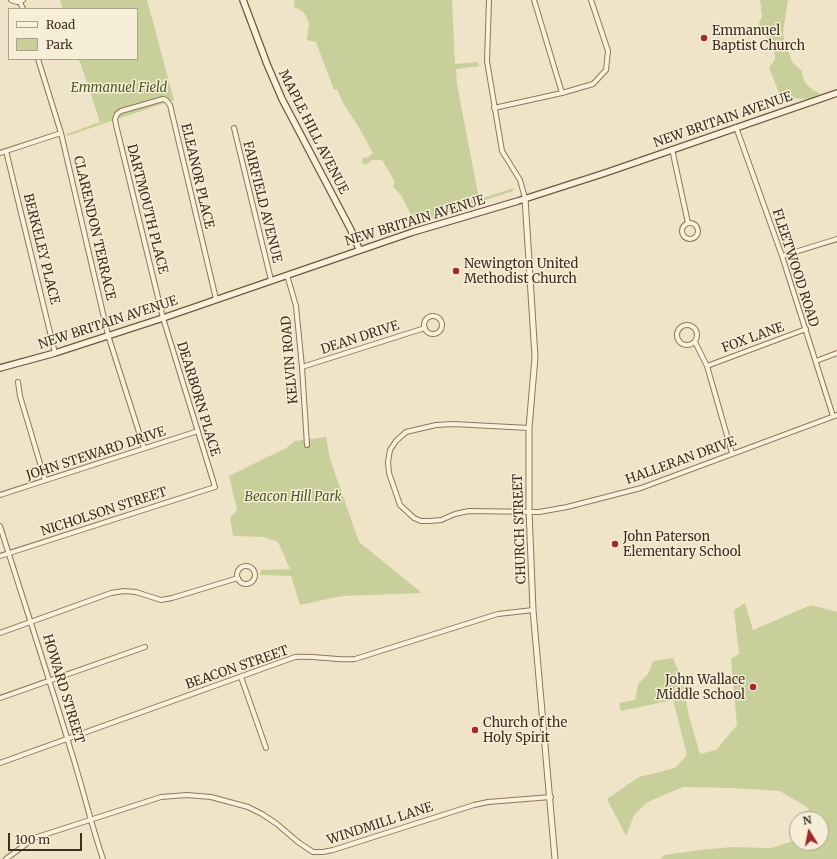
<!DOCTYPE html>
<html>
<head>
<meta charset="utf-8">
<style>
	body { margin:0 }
	#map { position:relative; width:837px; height:859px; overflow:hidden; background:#f0e4c8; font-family:Merriweather,serif }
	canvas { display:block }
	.legend { position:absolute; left:8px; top:8px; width:130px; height:52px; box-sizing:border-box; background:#f7eed8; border:1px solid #ada18e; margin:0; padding:5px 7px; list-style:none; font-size:12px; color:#3d2e20 }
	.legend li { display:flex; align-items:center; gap:8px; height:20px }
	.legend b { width:20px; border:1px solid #ada18e }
	.north { position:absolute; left:789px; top:811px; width:40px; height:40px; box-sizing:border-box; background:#f7eed8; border:1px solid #ada18e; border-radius:50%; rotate:350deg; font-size:11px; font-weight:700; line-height:16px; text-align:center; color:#3d2e20 }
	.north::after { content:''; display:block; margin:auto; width:14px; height:18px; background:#9e2a2b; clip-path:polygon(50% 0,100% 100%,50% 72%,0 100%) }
	.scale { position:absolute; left:8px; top:833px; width:74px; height:18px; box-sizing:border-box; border:2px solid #3d2e20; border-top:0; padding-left:5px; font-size:12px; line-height:14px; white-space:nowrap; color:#3d2e20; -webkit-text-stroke:3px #f7eed8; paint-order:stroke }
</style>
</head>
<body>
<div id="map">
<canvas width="837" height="859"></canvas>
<ul class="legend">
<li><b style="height:5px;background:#faf1dc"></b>Road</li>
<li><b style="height:11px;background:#c9cf9b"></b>Park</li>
</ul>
<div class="north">N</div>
<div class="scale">100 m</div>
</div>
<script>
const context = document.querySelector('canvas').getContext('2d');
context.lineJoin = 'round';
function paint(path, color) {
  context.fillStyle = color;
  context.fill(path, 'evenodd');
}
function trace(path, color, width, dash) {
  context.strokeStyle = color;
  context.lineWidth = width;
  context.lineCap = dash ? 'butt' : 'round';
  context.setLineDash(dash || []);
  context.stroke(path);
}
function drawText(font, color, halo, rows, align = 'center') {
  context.font = font + ' Merriweather,serif';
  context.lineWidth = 3;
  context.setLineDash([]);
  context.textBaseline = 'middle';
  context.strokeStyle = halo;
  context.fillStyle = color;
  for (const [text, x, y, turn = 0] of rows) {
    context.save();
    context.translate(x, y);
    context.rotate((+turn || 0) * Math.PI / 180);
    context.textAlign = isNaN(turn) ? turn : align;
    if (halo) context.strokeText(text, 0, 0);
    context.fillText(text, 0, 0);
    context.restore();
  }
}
const green = new Path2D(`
	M 60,0 L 147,0 L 174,100 L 67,136 L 67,134 L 100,122 L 80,62 L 77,59 L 137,59 L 137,9 L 63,9 Z
	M 294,0 L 452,0 L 455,64 L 478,62 L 479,66 L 456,69 L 457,84 L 479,199 L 514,188 L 513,191 L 422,221 L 414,221 L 401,195 L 393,187 L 395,182 L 382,160 L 372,160 L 366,165 L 362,163 L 363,158 L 368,157 L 373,153 L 358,126 L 343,103 L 337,89 L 334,90 L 316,42 L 307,40 L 309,23 L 306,16 L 302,11 L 294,7 Z
	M 760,0 L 788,0 L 783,33 L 784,38 L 792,62 L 802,71 C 804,84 807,87 819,93 L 819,96 C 809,100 803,99 793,98 C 788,97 784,98 780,95 L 769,68 L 775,59 L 775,56 L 772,46 L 760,27 L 759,22 L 762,17 Z
	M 326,437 L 330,459 L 359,542 L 422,593 L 342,596 L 300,605 L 291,576 L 260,575 L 261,570 L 290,569 L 278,542 L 264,537 L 233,536 L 230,518 L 237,510 L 229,476 L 286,448 L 295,441 Z
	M 745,603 L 753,630 L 811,605 L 837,612 L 837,859 L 660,859 L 664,855 L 700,850 L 732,847 L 771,848 L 797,840 L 797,843 L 821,843 L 821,819 L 811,819 L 808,808 L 780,791 L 730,788 L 683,787 L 648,802 L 634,815 L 626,836 L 607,799 L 639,777 L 675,768 L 687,755 L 673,700 L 621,711 L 619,703 L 635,700 L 638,684 L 648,674 L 653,661 L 673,658 L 682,679 L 689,716 L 700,754 L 716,750 L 737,725 L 731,659 L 739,654 L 734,610 Z`);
const minor = new Path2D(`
	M 11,0 L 17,2 L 23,0
	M 489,0 L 487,61 L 502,151 L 520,180 L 525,198
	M 534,0 L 562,93
	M 20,2 L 23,9
	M 38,59 L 61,133 L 108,335 L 144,448
	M 494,108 L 562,93 L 593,84 L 606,70 L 608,51 L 591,0
	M 736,127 L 782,256 L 833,416
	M 234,128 L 271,280
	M 672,149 L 688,223
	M 6,151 L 55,353
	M 0,153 L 61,133
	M682 231a8 8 0 1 1 16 0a8 8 0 1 1-16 0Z
	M 782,256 L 837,239
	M 287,275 L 296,306 L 302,367 L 307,445
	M424 325a9 9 0 1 1 18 0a9 9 0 1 1-18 0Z
	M677 335a10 10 0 1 1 20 0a10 10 0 1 1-20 0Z
	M 695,342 L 707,366 L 732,453
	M 816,361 L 837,353
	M 707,366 L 806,329
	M 302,367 L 425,328
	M 18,382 L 20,396 L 45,480
	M 529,428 L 453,424 L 436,425 L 406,432 L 396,441 L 390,450 L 388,462 L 389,473 L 400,505 L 414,518 L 421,521 L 429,521 L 441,520 L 455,514 L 469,511 L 539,512 L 567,507 L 641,488 L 837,415
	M 0,495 L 198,431
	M 0,526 C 24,602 49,678 72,754 C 83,789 91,824 103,859
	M 0,556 L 215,487 L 163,318 L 116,125 L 115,119 L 117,114 L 121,111 L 163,99 L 166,100 L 170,105 L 216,299
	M237 575a9 9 0 1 1 18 0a9 9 0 1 1-18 0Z
	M 0,633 L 111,593 L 124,591 L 136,592 L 161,600 L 172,598 L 238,578
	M 241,677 L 266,748
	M 0,698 L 145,647
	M 0,763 L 295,657 C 315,655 335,661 355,659 L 485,618 L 498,614 L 533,610
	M 6,859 L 34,838 L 161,797 L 187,795 L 211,797 L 248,807 L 262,814 L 277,824 L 298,842 L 313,852 L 323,852 L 333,850 L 474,805 L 488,802 L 551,797`);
const tertiary = new Path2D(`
	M 525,198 L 535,357 L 529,428 L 529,511 L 533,610 L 555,859`);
const secondary = new Path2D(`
	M 243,0 L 267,64 L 282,99 L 351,230 L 359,249
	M 0,368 L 55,353 L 163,318 L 413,232 L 518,201 L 605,173 L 837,93`);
const markers = [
	[704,38,4,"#9e2a2b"],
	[456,271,4,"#9e2a2b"],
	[615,544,4,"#9e2a2b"],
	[753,687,4,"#9e2a2b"],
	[475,730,4,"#9e2a2b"]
];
const poiNames = [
	["Emmanuel",712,31],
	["Baptist Church",712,46],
	["Newington United",464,264],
	["Methodist Church",464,279],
	["John Paterson",623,537],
	["Elementary School",623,552],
	["John Wallace",745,680,"right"],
	["Middle School",745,695,"right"],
	["Church of the",483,723],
	["Holy Spirit",483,738]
];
const parkNames = [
	["Emmanuel Field",119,88],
	["Beacon Hill Park",293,497]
];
const streetNames = [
	["NEW BRITAIN AVENUE",723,120,-19],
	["MAPLE HILL AVENUE",313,132,63],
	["ELEANOR PLACE",197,176,77],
	["FAIRFIELD AVENUE",262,202,76],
	["DARTMOUTH PLACE",147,209,76],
	["NEW BRITAIN AVENUE",415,221,-17],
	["CLARENDON TERRACE",94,228,77],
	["BERKELEY PLACE",41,249,76],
	["FLEETWOOD ROAD",795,268,72],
	["NEW BRITAIN AVENUE",108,323,-18],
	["DEAN DRIVE",360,338,-18],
	["FOX LANE",753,338,-20],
	["KELVIN ROAD",290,360,-95],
	["DEARBORN PLACE",198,399,73],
	["JOHN STEWARD DRIVE",96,454,-18],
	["HALLERAN DRIVE",681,461,-20],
	["NICHOLSON STREET",104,512,-18],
	["CHURCH STREET",520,529,-92],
	["BEACON STREET",237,668,-19],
	["HOWARD STREET",63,689,73],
	["WINDMILL LANE",380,824,-18]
];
paint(green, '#c9cf9b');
trace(minor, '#8d765c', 6);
trace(tertiary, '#8d765c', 7);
trace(secondary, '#6f573f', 8);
trace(minor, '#faf1dc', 4);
trace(tertiary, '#faf1dc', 5);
trace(secondary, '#faf1dc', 5.5);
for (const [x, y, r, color] of markers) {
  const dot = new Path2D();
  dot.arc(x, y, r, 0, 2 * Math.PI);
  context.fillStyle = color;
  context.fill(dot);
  trace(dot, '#f7eed8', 1.5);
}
drawText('13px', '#3d2e20', '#f7eed8', poiNames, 'left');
drawText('italic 13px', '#4d5a26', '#f7eed8', parkNames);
drawText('13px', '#3d2e20', '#f7eed8', streetNames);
</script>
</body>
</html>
